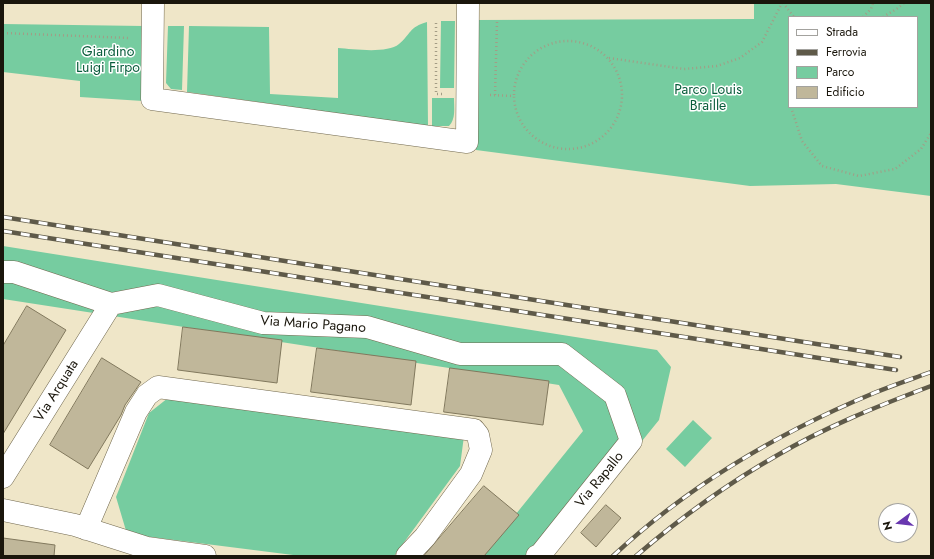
<!DOCTYPE html>
<html>
<head>
<meta charset="utf-8">
<style>
	body { margin:0 }
	#map { position:relative; width:934px; height:559px; overflow:hidden; background:#efe6c8; font-family:Jost,sans-serif }
	canvas { display:block }
	.frame { position:absolute; inset:0; border:4px solid #1a160c; pointer-events:none }
	.legend { position:absolute; left:788px; top:16px; width:130px; height:92px; box-sizing:border-box; background:#fff; border:1px solid #a3a29e; margin:0; padding:5px 7px; list-style:none; font-size:12px; color:#1a160c }
	.legend li { display:flex; align-items:center; gap:8px; height:20px }
	.legend b { width:20px; border:1px solid #a3a29e }
	.north { position:absolute; left:878px; top:503px; width:40px; height:40px; box-sizing:border-box; background:#fff; border:1px solid #a3a29e; border-radius:50%; rotate:255deg; font-size:11px; font-weight:700; line-height:16px; text-align:center; color:#1a160c }
	.north::after { content:''; display:block; margin:auto; width:14px; height:18px; background:#6837af; clip-path:polygon(50% 0,100% 100%,50% 72%,0 100%) }
</style>
</head>
<body>
<div id="map">
<canvas width="934" height="559"></canvas>
<div class="frame"></div>
<ul class="legend">
<li><b style="height:5px;background:#fff"></b>Strada</li>
<li><b style="height:5px;background:#5f5a49"></b>Ferrovia</li>
<li><b style="height:11px;background:#76cca0"></b>Parco</li>
<li><b style="height:11px;background:#c0b79a"></b>Edificio</li>
</ul>
<div class="north">N</div>
</div>
<script>
const context = document.querySelector('canvas').getContext('2d');
context.lineJoin = 'round';
function paint(path, color) {
  context.fillStyle = color;
  context.fill(path, 'evenodd');
}
function trace(path, color, width, dash) {
  context.strokeStyle = color;
  context.lineWidth = width;
  context.lineCap = dash ? 'butt' : 'round';
  context.setLineDash(dash || []);
  context.stroke(path);
}
function drawText(font, color, halo, rows, align = 'center') {
  context.font = font + ' Jost,sans-serif';
  context.lineWidth = 3;
  context.setLineDash([]);
  context.textBaseline = 'middle';
  context.strokeStyle = halo;
  context.fillStyle = color;
  for (const [text, x, y, turn = 0] of rows) {
    context.save();
    context.translate(x, y);
    context.rotate((+turn || 0) * Math.PI / 180);
    context.textAlign = isNaN(turn) ? turn : align;
    if (halo) context.strokeText(text, 0, 0);
    context.fillText(text, 0, 0);
    context.restore();
  }
}
const green = new Path2D(`
	M 754,3 L 931,3 L 931,196 L 836,184 L 750,186 L 476,150 L 477,20 L 754,19 ZM 789,17 L 917,17 L 917,107 L 789,107 Z
	M 441,21 L 455,21 L 454,88 L 440,88 Z
	M 427,22 L 428,126 L 187,92 L 189,26 L 269,27 L 270,94 L 338,98 L 338,48 C 353,49 387,54 399,44 C 411,34 409,27 427,22 Z
	M 3,24 L 143,26 L 143,101 L 80,97 L 80,81 L 3,72 Z
	M 168,26 L 184,26 L 182,90 L 171,89 L 166,83 Z
	M 432,98 L 454,98 C 454,108 456,119 449,126 L 432,126 Z
	M 3,246 L 657,350 L 671,367 L 659,420 L 549,556 L 482,556 L 583,431 L 559,385 L 3,299 Z
	M 168,398 L 464,436 L 460,466 L 394,556 L 301,556 L 127,534 L 116,497 L 149,413 Z
	M 693,420 L 712,438 L 685,467 L 666,449 Z`);
const building = new Path2D(`
	M 27,306 L 66,330 L 3,434 L 3,346 Z
	M 183,327 L 282,340 L 277,383 L 178,370 Z
	M 317,348 L 416,361 L 411,405 L 311,392 Z
	M 102,358 L 141,382 L 125,405 L 121,415 L 88,469 L 50,445 Z
	M 450,368 L 549,381 L 543,425 L 444,412 Z
	M 484,486 L 519,515 L 484,556 L 424,556 Z
	M 606,505 L 621,518 L 596,547 L 581,533 Z
	M 3,538 L 55,545 L 54,556 L 3,556 Z`);
const path = new Path2D(`
	M 783,3 L 794,17
	M 863,17 L 871,9 L 873,3
	M 883,17 L 898,8 L 904,3
	M 436,23 L 436,94 L 445,94
	M 3,33 L 130,38
	M514 95a54 54 0 1 1 108 0a54 54 0 1 1-108 0Z
	M 609,58 L 684,69 L 717,66 L 740,58 L 762,42 L 782,3
	M 490,95 L 513,96
	M 495,95 L 497,22
	M 791,107 L 802,141 L 822,166 L 859,176 L 895,169 L 921,149 L 931,133`);
const minor = new Path2D(`
	M 153,3 L 152,99 L 467,142 L 468,3
	M 3,272 L 14,272 L 111,304 L 158,295 L 263,323 L 367,327 L 460,354 L 562,354 L 615,395 L 631,441 L 540,555 L 537,556
	M 3,477 L 111,304
	M 3,510 L 75,525 L 147,548 L 205,556
	M 86,529 L 136,412 L 147,395 L 158,387 L 474,430 L 478,435 L 481,450 L 471,474 L 425,537 L 407,556`);
const rail = new Path2D(`
	M 3,217 L 900,357
	M 3,231 L 896,370
	M 613,556 C 688,486 780,432 874,393 C 893,385 912,379 931,372
	M 636,556 C 679,519 727,484 776,456 C 825,427 878,406 931,386`);
const parkNames = [
	["Giardino",108,53],
	["Luigi Firpo",108,69],
	["Parco Louis",708,91],
	["Braille",708,107]
];
const streetNames = [
	["Via Mario Pagano",313,325,4],
	["Via Arquata",57,391,-58],
	["Via Rapallo",600,480,-51]
];
paint(green, '#76cca0');
paint(building, '#c0b79a');
trace(building, '#81785d', 1);
trace(minor, '#71684e', 23);
trace(path, '#a39c85', 2.5, [1, 3]);
trace(minor, '#fff', 22);
trace(rail, '#5f5a49', 4.5);
trace(rail, '#fff', 3, [9]);
drawText('14px', '#085c3b', '#fff', parkNames);
drawText('14px', '#1a160c', '#fff', streetNames);
</script>
</body>
</html>
